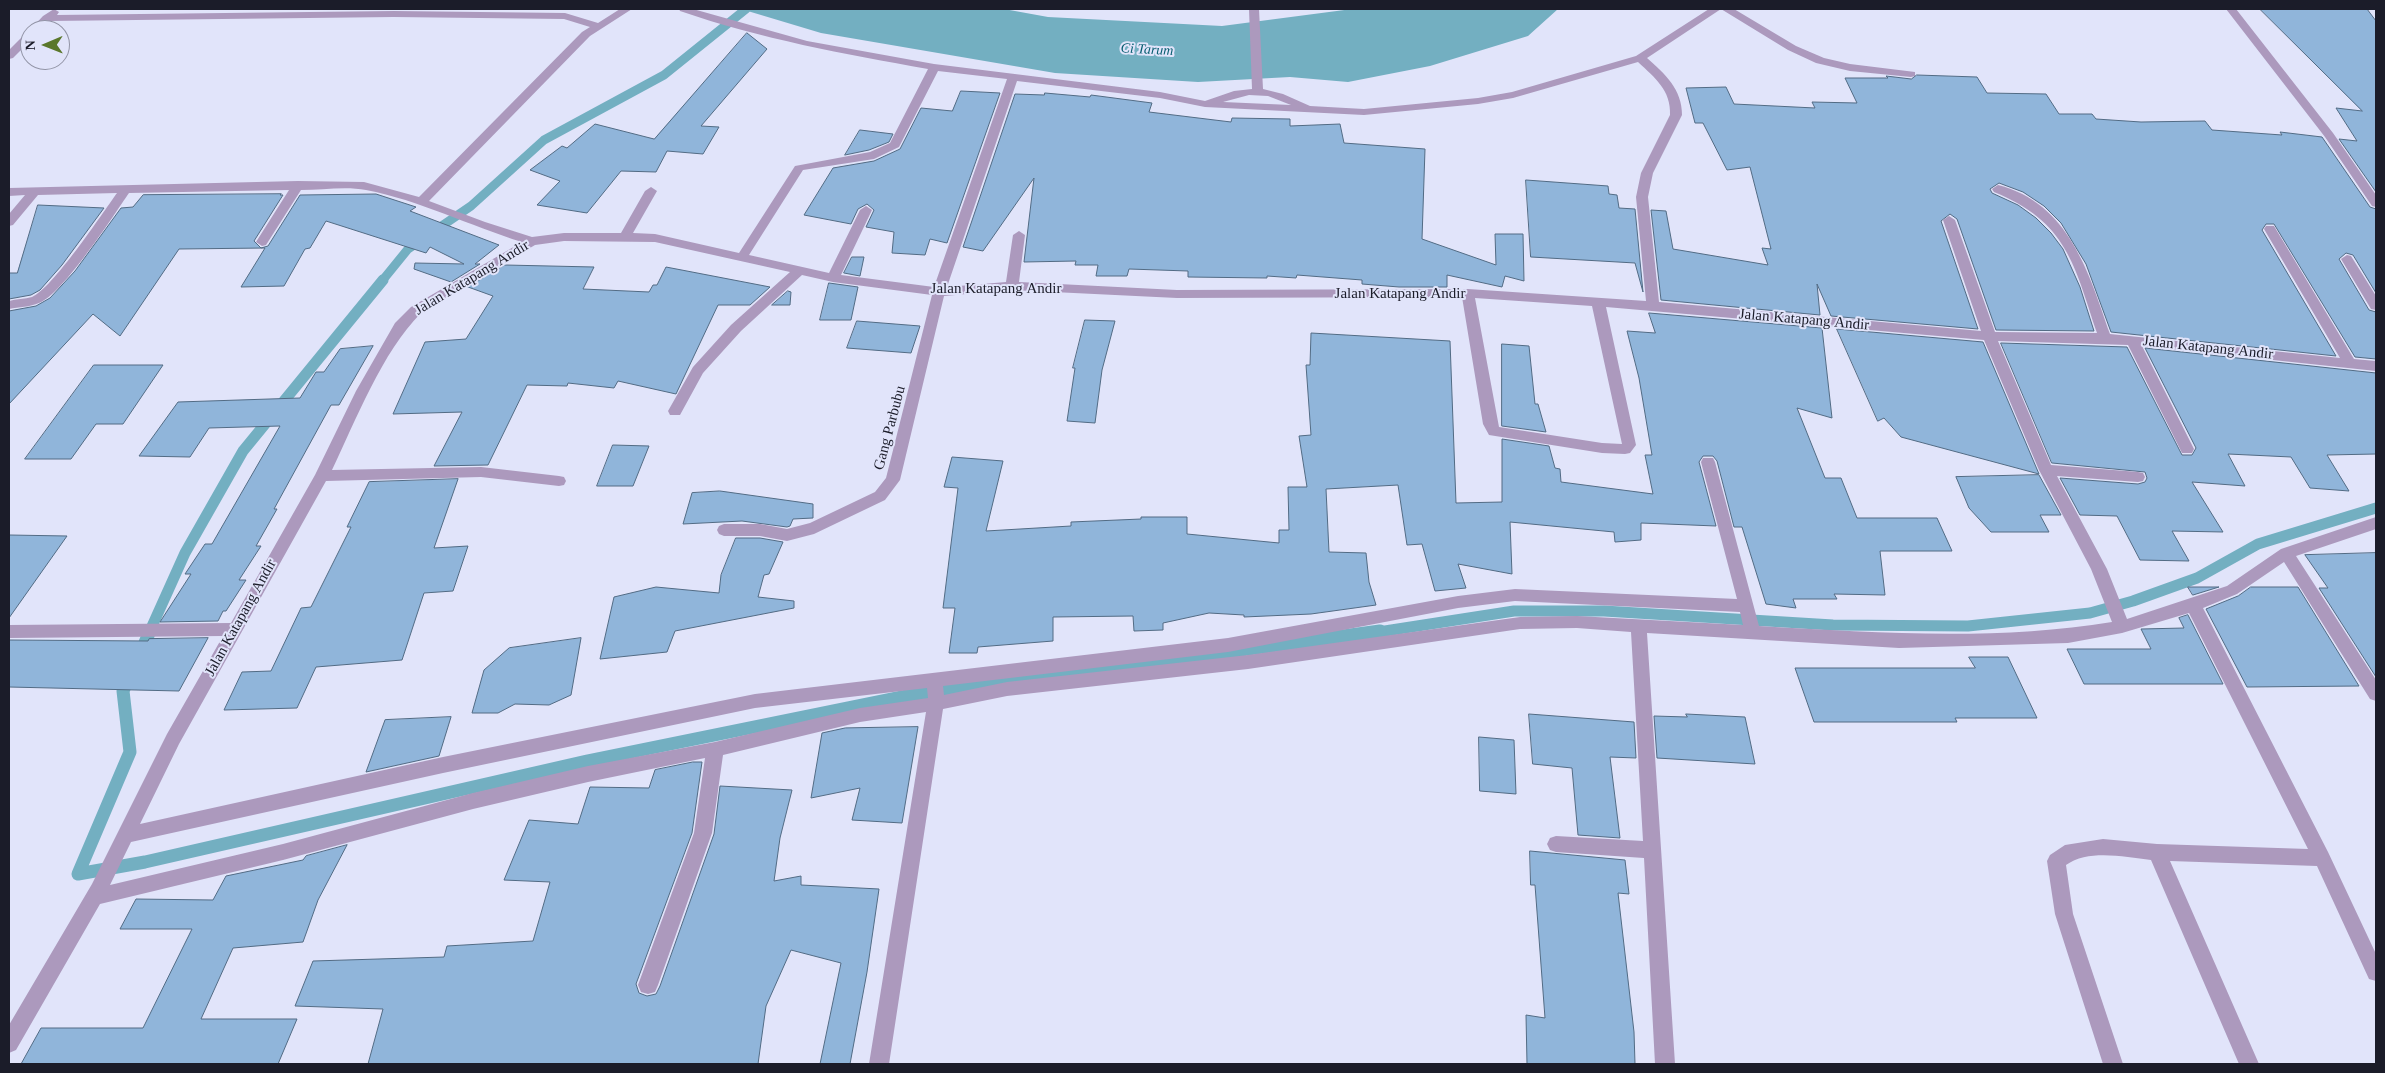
<!DOCTYPE html>
<html>
<head>
<meta charset="utf-8">
<style>
	body { margin:0 }
	#map { position:relative; width:2385px; height:1073px; overflow:hidden; background:#e1e4fa; font-family:Georgia,serif }
	canvas { display:block }
	.frame { position:absolute; inset:0; border:10px solid #1b1c29; pointer-events:none }
	.north { position:absolute; left:20px; top:20px; width:50px; height:50px; box-sizing:border-box; background:#e1e4fa; border:1px solid #9294a6; border-radius:50%; rotate:269deg; font-size:14px; font-weight:700; line-height:20px; text-align:center; color:#1b1c29 }
	.north::after { content:''; display:block; margin:auto; width:18px; height:22px; background:#5a772b; clip-path:polygon(50% 0,100% 100%,50% 72%,0 100%) }
</style>
</head>
<body>
<div id="map">
<canvas width="2385" height="1073"></canvas>
<div class="frame"></div>
<div class="north">N</div>
</div>
<script>
const context = document.querySelector('canvas').getContext('2d');
context.lineJoin = 'round';
function paint(path, color) {
  context.fillStyle = color;
  context.fill(path, 'evenodd');
}
function trace(path, color, width, dash) {
  context.strokeStyle = color;
  context.lineWidth = width;
  context.lineCap = dash ? 'butt' : 'round';
  context.setLineDash(dash || []);
  context.stroke(path);
}
function drawText(font, color, halo, rows, align = 'center') {
  context.font = font + ' Georgia,serif';
  context.lineWidth = 4;
  context.setLineDash([]);
  context.textBaseline = 'middle';
  context.strokeStyle = halo;
  context.fillStyle = color;
  for (const [text, x, y, turn = 0] of rows) {
    context.save();
    context.translate(x, y);
    context.rotate((+turn || 0) * Math.PI / 180);
    context.textAlign = isNaN(turn) ? turn : align;
    if (halo) context.strokeText(text, 0, 0);
    context.fillText(text, 0, 0);
    context.restore();
  }
}
const water = new Path2D(`
	M 741,9 L 1004,9 L 1048,17 L 1222,26 L 1352,9 L 1558,9 L 1528,36 L 1430,66 L 1348,82 L 1290,77 L 1198,82 L 1055,73 L 821,33 Z`);
const streamFar2 = new Path2D(`
	M 382,281 L 408,249 L 471,206 L 544,140 L 664,75 L 746,9`);
const streamFar1 = new Path2D(`
	M 149,633 L 185,553 L 243,451 L 383,280
	M 1372,633 L 1514,611 L 1604,611 L 1833,625 L 1968,626 L 2090,613 L 2133,601 L 2197,578 L 2258,544 L 2376,508`);
const stream = new Path2D(`
	M 140,654 L 150,631
	M 129,677 L 123,691 L 130,752 L 78,874 L 145,862 L 587,761 L 911,695 L 1380,631`);
const building = new Path2D(`
	M 2260,9 L 2367,9 L 2376,21 L 2376,192 L 2339,139 L 2357,141 L 2336,108 L 2362,111 Z
	M 747,33 L 767,49 L 701,126 L 719,127 L 703,154 L 667,151 L 656,172 L 621,171 L 587,213 L 537,205 L 560,181 L 530,170 L 562,146 L 567,148 L 595,124 L 654,139 Z
	M 1917,75 L 1977,77 L 1987,93 L 2046,94 L 2059,114 L 2092,114 L 2096,119 L 2141,122 L 2205,121 L 2212,130 L 2282,135 L 2280,132 L 2322,137 L 2370,207 L 2376,209 L 2376,293 L 2353,255 L 2346,253 L 2339,259 L 2369,310 L 2376,312 L 2376,359 L 2355,357 L 2274,224 L 2266,224 L 2262,230 L 2336,356 L 2111,332 L 2086,264 L 2061,223 L 2044,206 L 2023,192 L 1999,183 L 1990,189 L 1992,193 L 2018,205 L 2036,218 L 2051,233 L 2063,249 L 2080,287 L 2094,331 L 1996,330 L 1957,219 L 1950,214 L 1941,221 L 1978,329 L 1831,316 L 1817,284 L 1820,315 L 1661,300 L 1651,210 L 1666,211 L 1673,249 L 1768,265 L 1762,248 L 1771,249 L 1750,167 L 1727,170 L 1703,123 L 1695,123 L 1686,88 L 1726,87 L 1734,104 L 1815,108 L 1812,102 L 1857,103 L 1845,78 L 1888,78 L 1886,76 L 1911,79 Z
	M 961,91 L 1000,93 L 947,243 L 930,239 L 925,255 L 892,253 L 894,232 L 866,227 L 874,210 L 867,204 L 858,209 L 851,224 L 804,215 L 833,168 L 874,161 L 900,149 L 921,108 L 952,111 Z
	M 1045,93 L 1090,97 L 1091,95 L 1152,103 L 1149,112 L 1231,122 L 1232,118 L 1290,119 L 1290,126 L 1340,124 L 1344,143 L 1425,149 L 1422,239 L 1496,265 L 1495,234 L 1523,234 L 1524,281 L 1505,276 L 1502,287 L 1447,275 L 1447,287 L 1399,287 L 1362,284 L 1362,280 L 1297,275 L 1296,278 L 1267,276 L 1267,278 L 1188,277 L 1188,271 L 1129,269 L 1127,276 L 1096,276 L 1098,265 L 1075,265 L 1076,261 L 1024,262 L 1034,178 L 983,251 L 963,247 L 1015,94 L 1044,95 Z
	M 860,130 L 893,134 L 889,142 L 869,150 L 845,155 Z
	M 1526,180 L 1608,186 L 1609,194 L 1617,195 L 1619,208 L 1635,209 L 1643,292 L 1635,263 L 1531,257 Z
	M 281,194 L 280,195 L 283,195 L 254,241 L 261,248 L 268,246 L 300,195 L 376,194 L 416,207 L 410,211 L 499,245 L 475,264 L 480,264 L 451,282 L 414,269 L 415,263 L 464,264 L 430,247 L 426,253 L 326,221 L 310,248 L 305,249 L 284,286 L 241,287 L 265,248 L 179,249 L 120,336 L 93,314 L 9,404 L 9,311 L 36,306 L 50,298 L 75,271 L 121,208 L 133,207 L 143,195 Z
	M 38,205 L 104,208 L 62,265 L 40,290 L 31,295 L 9,299 L 9,273 L 17,273 Z
	M 852,257 L 864,257 L 860,276 L 844,273 Z
	M 505,265 L 594,267 L 583,289 L 649,292 L 653,285 L 657,285 L 666,267 L 770,287 L 750,305 L 718,305 L 676,394 L 618,381 L 614,388 L 568,383 L 567,386 L 527,385 L 488,465 L 434,466 L 462,412 L 393,414 L 425,342 L 466,339 L 493,296 L 468,287 Z
	M 829,283 L 858,287 L 851,320 L 820,320 Z
	M 788,291 L 791,292 L 790,305 L 772,305 Z
	M 1649,313 L 1822,328 L 1832,418 L 1797,408 L 1825,478 L 1841,478 L 1857,518 L 1937,518 L 1952,551 L 1880,551 L 1885,595 L 1834,594 L 1837,599 L 1793,599 L 1796,608 L 1766,604 L 1742,527 L 1734,527 L 1717,461 L 1713,456 L 1703,456 L 1699,462 L 1716,526 L 1641,523 L 1641,540 L 1615,542 L 1614,532 L 1510,522 L 1512,574 L 1458,564 L 1466,588 L 1435,591 L 1422,544 L 1407,545 L 1398,485 L 1326,489 L 1329,552 L 1366,553 L 1369,582 L 1376,605 L 1311,614 L 1244,617 L 1244,615 L 1209,613 L 1163,623 L 1163,630 L 1134,631 L 1133,616 L 1053,617 L 1053,641 L 978,647 L 977,653 L 949,653 L 955,608 L 943,608 L 958,488 L 944,487 L 952,457 L 1003,461 L 986,531 L 1071,526 L 1071,522 L 1141,519 L 1141,517 L 1187,517 L 1187,534 L 1279,543 L 1279,530 L 1289,530 L 1288,487 L 1307,487 L 1299,436 L 1311,435 L 1306,365 L 1310,365 L 1311,333 L 1450,341 L 1456,503 L 1502,502 L 1502,439 L 1549,446 L 1555,468 L 1560,469 L 1561,482 L 1653,494 L 1645,455 L 1652,455 L 1639,378 L 1627,331 L 1655,333 Z
	M 1085,320 L 1115,321 L 1102,370 L 1095,423 L 1067,421 L 1075,368 L 1073,368 Z
	M 857,321 L 920,326 L 911,353 L 847,348 Z
	M 1837,329 L 1983,342 L 2039,474 L 1901,437 L 1884,418 L 1878,421 Z
	M 2001,343 L 2127,347 L 2182,455 L 2192,455 L 2196,448 L 2145,348 L 2376,373 L 2376,454 L 2327,455 L 2349,491 L 2310,488 L 2291,457 L 2228,454 L 2245,486 L 2192,482 L 2223,532 L 2172,531 L 2189,561 L 2140,560 L 2117,516 L 2080,515 L 2060,478 L 2138,484 L 2145,482 L 2147,478 L 2145,472 L 2052,463 Z
	M 1502,344 L 1529,346 L 1535,404 L 1538,404 L 1546,432 L 1502,426 Z
	M 373,346 L 339,405 L 331,405 L 274,509 L 277,509 L 256,546 L 261,546 L 239,580 L 246,580 L 226,611 L 223,611 L 218,621 L 160,622 L 191,574 L 185,574 L 205,544 L 212,544 L 280,426 L 209,428 L 190,457 L 139,456 L 178,402 L 300,398 L 316,372 L 324,372 L 340,349 Z
	M 94,365 L 163,365 L 123,424 L 96,424 L 71,459 L 25,459 Z
	M 613,445 L 649,446 L 633,486 L 597,486 Z
	M 2039,475 L 2061,515 L 2040,515 L 2049,532 L 1991,532 L 1969,508 L 1956,477 Z
	M 458,479 L 434,548 L 468,546 L 453,591 L 424,593 L 402,660 L 316,667 L 297,708 L 224,710 L 242,672 L 271,671 L 301,608 L 311,607 L 351,527 L 347,527 L 369,482 Z
	M 720,491 L 813,504 L 813,518 L 793,519 L 790,526 L 787,527 L 742,521 L 683,524 L 692,493 Z
	M 9,535 L 67,536 L 9,618 Z
	M 736,538 L 760,538 L 783,542 L 769,574 L 764,575 L 758,597 L 794,601 L 794,608 L 675,631 L 667,652 L 600,659 L 614,597 L 656,587 L 719,593 L 721,575 Z
	M 2376,553 L 2376,677 L 2319,588 L 2328,588 L 2305,555 Z
	M 2188,587 L 2219,587 L 2193,595 Z
	M 2251,587 L 2298,587 L 2359,686 L 2247,687 L 2206,609 L 2238,596 Z
	M 2188,615 L 2223,684 L 2084,684 L 2067,649 L 2151,649 L 2141,629 L 2184,628 L 2179,618 Z
	M 208,638 L 179,691 L 9,687 L 9,640 L 148,641 L 149,639 Z
	M 581,638 L 571,695 L 549,705 L 515,704 L 498,713 L 472,713 L 484,670 L 509,648 Z
	M 1969,657 L 2008,657 L 2037,718 L 1955,718 L 1957,722 L 1814,722 L 1795,668 L 1975,668 Z
	M 1529,714 L 1634,722 L 1636,758 L 1610,757 L 1620,838 L 1578,835 L 1572,768 L 1533,764 Z
	M 1686,714 L 1745,717 L 1755,764 L 1657,758 L 1654,716 L 1687,717 Z
	M 451,717 L 439,756 L 366,772 L 385,720 Z
	M 918,727 L 902,823 L 852,820 L 860,788 L 811,798 L 822,733 L 845,728 Z
	M 1479,737 L 1514,740 L 1516,794 L 1480,791 Z
	M 693,762 L 702,762 L 692,833 L 636,984 L 639,993 L 647,996 L 656,994 L 660,986 L 714,834 L 720,786 L 792,790 L 780,838 L 774,881 L 801,876 L 801,885 L 879,889 L 867,972 L 850,1064 L 820,1064 L 841,963 L 791,950 L 766,1006 L 758,1064 L 368,1064 L 383,1009 L 295,1006 L 313,961 L 444,957 L 447,946 L 533,941 L 550,882 L 504,880 L 529,820 L 578,824 L 590,787 L 649,788 L 655,770 Z
	M 347,845 L 318,900 L 303,942 L 233,948 L 201,1019 L 297,1019 L 278,1064 L 21,1064 L 41,1028 L 143,1028 L 192,929 L 120,929 L 136,899 L 213,900 L 226,876 L 303,860 L 306,856 Z
	M 1530,851 L 1625,860 L 1629,894 L 1618,893 L 1634,1032 L 1635,1064 L 1527,1064 L 1526,1015 L 1545,1018 L 1535,885 L 1531,885 Z`);
const minor = new Path2D(`
	M 54,9 L 59,12 L 57,15 L 394,11 L 565,13 L 598,23 L 620,9 L 632,9 L 590,36 L 429,201 L 485,222 L 532,237 L 564,233 L 621,233 L 645,191 L 651,187 L 657,191 L 633,233 L 655,234 L 739,253 L 795,166 L 870,152 L 890,143 L 928,69 C 844,54 761,39 680,11 L 679,9 L 693,9 L 807,41 L 934,64 L 1160,92 L 1205,101 L 1234,91 L 1252,89 L 1249,9 L 1259,9 L 1263,89 L 1283,94 L 1310,106 L 1364,109 L 1478,98 L 1512,92 L 1636,56 L 1709,9 L 1734,9 L 1796,46 L 1824,58 L 1850,64 L 1915,72 L 1915,76 L 1911,77 L 1850,71 L 1816,63 L 1788,50 L 1721,9 L 1647,58 C 1665,74 1682,89 1682,115 L 1653,173 L 1648,197 L 1659,302 L 1981,331 L 1943,220 L 1949,216 L 1955,220 L 1995,332 L 2097,333 C 2074,264 2067,222 1994,192 L 1992,189 L 1998,185 C 2069,203 2089,273 2110,334 L 2340,358 L 2264,229 L 2266,226 L 2274,226 L 2354,359 L 2376,361 L 2376,371 L 2142,346 L 2194,449 L 2192,453 L 2182,453 L 2128,345 L 1998,341 L 2051,465 L 2138,472 L 2143,473 L 2145,477 L 2143,481 L 2138,482 L 2057,476 L 2107,569 L 2127,619 L 2227,586 L 2281,549 L 2376,517 L 2376,529 L 2296,556 L 2376,680 L 2376,701 L 2370,699 L 2284,562 L 2237,594 L 2203,608 L 2328,852 L 2376,954 L 2376,981 L 2369,979 L 2317,866 L 2170,861 L 2259,1064 L 2239,1064 L 2151,860 C 2124,857 2089,849 2066,865 L 2073,914 L 2123,1064 L 2103,1064 L 2055,914 L 2047,861 L 2050,855 L 2065,845 L 2103,839 L 2157,844 L 2308,849 L 2189,613 L 2122,633 L 2068,643 L 1899,648 L 1647,633 L 1675,1064 L 1655,1064 L 1644,858 L 1556,852 L 1550,850 L 1547,844 L 1550,838 L 1556,836 L 1643,841 L 1631,632 L 1577,628 L 1520,629 L 1248,669 L 1007,696 L 943,709 L 889,1064 L 869,1064 L 926,712 L 860,722 L 723,755 L 712,833 L 658,985 L 655,992 L 648,994 L 641,992 L 638,985 L 694,833 L 705,758 L 588,782 L 473,809 L 283,860 L 100,904 L 16,1050 L 9,1053 L 9,1025 L 92,884 L 167,734 L 223,636 L 9,638 L 9,625 L 231,623 L 315,475 L 356,391 L 395,323 L 411,307 L 522,242 C 470,226 419,200 366,190 C 346,186 322,190 301,190 L 266,245 L 262,246 L 256,242 L 289,190 L 129,193 C 113,216 63,294 39,303 C 30,307 19,307 9,309 L 9,301 C 16,299 25,299 32,297 C 52,289 102,214 117,193 L 38,195 L 13,225 L 9,226 L 9,214 L 25,195 L 9,196 L 9,188 L 298,181 L 364,182 L 419,197 L 582,32 L 590,27 L 564,19 L 394,17 L 50,21 L 41,30 L 30,30 L 43,16 ZM 1638,62 C 1655,78 1671,90 1670,115 L 1641,173 L 1636,197 L 1646,301 L 1468,289 L 1177,290 L 1019,282 L 1025,235 L 1019,231 L 1013,235 L 1006,282 L 947,287 L 1017,81 L 1160,98 L 1205,107 L 1364,115 L 1478,104 L 1513,98 ZM 938,71 L 1007,79 L 934,287 L 841,275 L 872,210 L 866,206 L 860,210 L 829,273 L 749,255 L 803,170 L 874,159 L 899,147 ZM 1249,95 L 1268,96 L 1291,105 L 1223,102 ZM 564,241 L 655,242 L 790,272 L 731,325 L 693,367 L 668,411 L 670,415 L 680,415 L 703,373 L 741,331 L 802,275 L 833,282 L 932,295 L 886,478 L 875,492 L 810,523 L 787,529 L 760,524 L 724,524 L 719,526 L 717,530 L 719,534 L 724,536 L 760,536 L 787,541 L 814,534 L 885,500 L 900,480 L 944,296 L 1012,290 L 1177,298 L 1462,297 L 1483,424 L 1489,435 L 1602,453 L 1625,454 L 1630,453 L 1636,445 L 1606,307 L 1984,340 L 2039,470 L 2091,569 L 2112,622 C 1997,641 1876,633 1759,626 L 1715,462 L 1713,458 L 1703,458 L 1701,462 L 1737,599 L 1515,589 L 1458,596 L 1228,638 L 755,694 L 443,757 L 140,824 L 179,744 L 326,481 L 481,477 L 559,486 L 564,485 L 566,481 L 564,477 L 559,476 L 481,467 L 332,470 C 356,420 382,352 421,313 L 535,245 ZM 1475,298 L 1592,306 L 1622,444 L 1602,443 L 1499,427 ZM 1515,601 L 1740,612 L 1743,625 L 1577,616 L 1520,617 L 1248,655 L 1007,682 L 944,695 L 943,686 L 1228,652 L 1458,608 ZM 927,688 L 928,698 L 860,708 L 715,742 L 588,766 L 473,793 L 283,844 L 110,885 L 131,842 L 443,773 L 755,708 Z
	M 2226,9 L 2236,9 L 2333,133 L 2376,195 L 2376,207 L 2372,206 L 2325,137 Z
	M 30,32 L 30,41 L 13,58 L 9,59 L 9,50 L 26,33 Z
	M 2347,255 L 2351,256 L 2376,296 L 2376,310 L 2371,309 L 2341,259 Z`);
const farWaternames = [
	["Ci Tarum",1147,50,3]
];
const streetNames = [
	["Jalan Katapang Andir",472,278,-31],
	["Jalan Katapang Andir",996,289],
	["Jalan Katapang Andir",1400,294],
	["Jalan Katapang Andir",1804,320,5],
	["Jalan Katapang Andir",2208,348,6],
	["Gang Parbubu",890,428,-75],
	["Jalan Katapang Andir",241,618,-61]
];
paint(water, '#73afc1');
trace(streamFar2, '#73afc1', 9);
trace(streamFar1, '#73afc1', 11);
trace(stream, '#73afc1', 13);
paint(building, '#90b5da');
trace(building, '#526b84', 1);
paint(minor, '#ac99bd');
drawText('italic 14px', '#065d70', '#e1e4fa', farWaternames);
drawText('15px', '#1b1c29', '#e1e4fa', streetNames);
</script>
</body>
</html>
